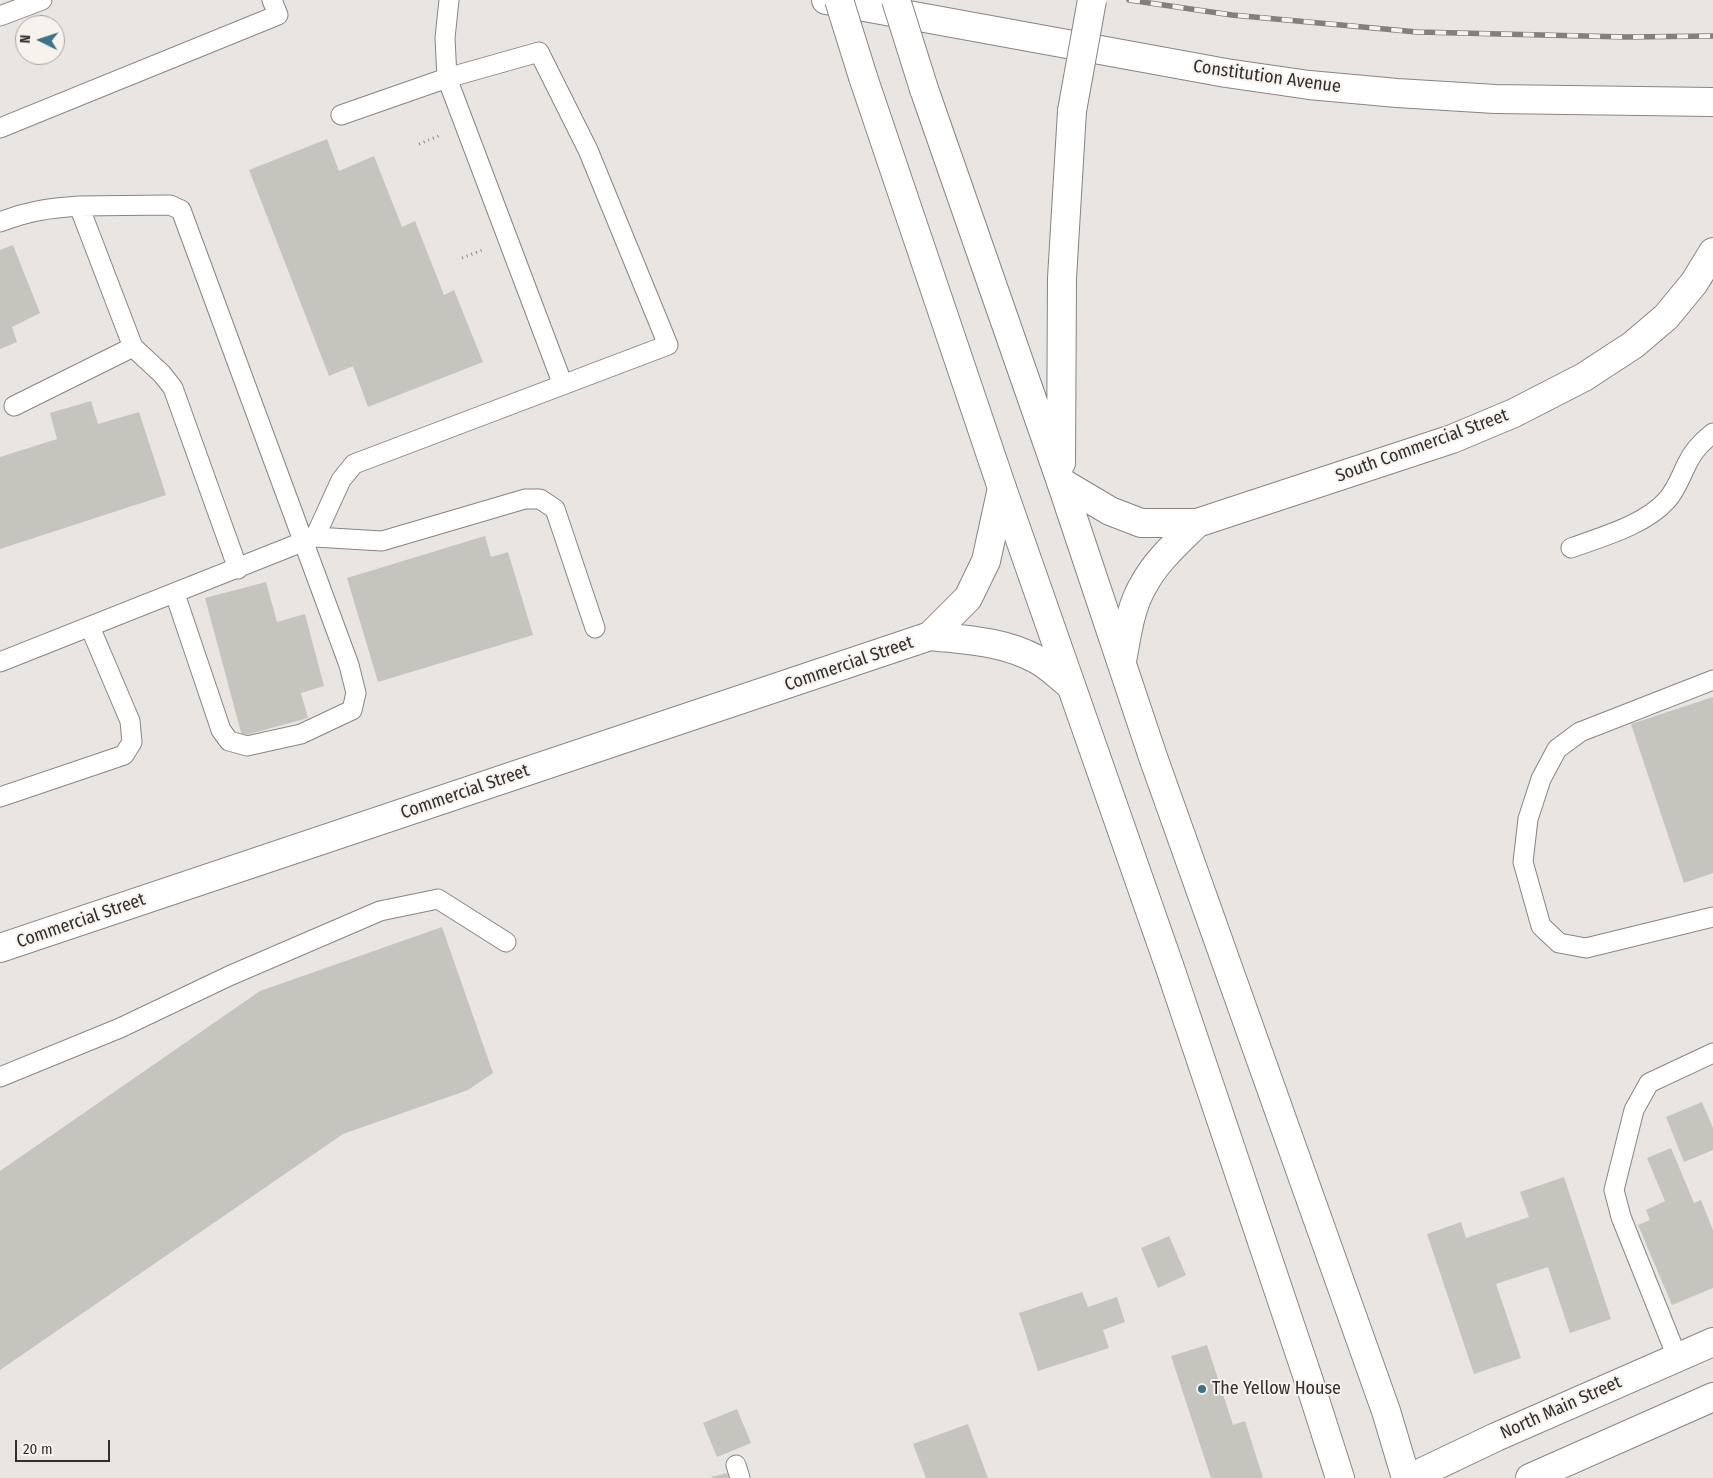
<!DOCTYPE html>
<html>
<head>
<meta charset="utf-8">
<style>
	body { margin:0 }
	#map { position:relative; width:1713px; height:1478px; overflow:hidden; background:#eae5e0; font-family:"Fira Sans Condensed",sans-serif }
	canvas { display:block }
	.north { position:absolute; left:15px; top:15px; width:50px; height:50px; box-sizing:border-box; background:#f8f2ed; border:1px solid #a9a4a1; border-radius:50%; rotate:274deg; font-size:14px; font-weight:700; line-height:20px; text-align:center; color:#32302e }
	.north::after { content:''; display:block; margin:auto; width:18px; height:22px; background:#37748b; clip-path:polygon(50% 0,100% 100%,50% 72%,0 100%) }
	.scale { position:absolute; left:15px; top:1440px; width:95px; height:22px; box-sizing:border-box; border:2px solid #32302e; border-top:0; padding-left:6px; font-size:15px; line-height:18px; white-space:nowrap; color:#32302e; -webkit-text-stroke:4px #f8f2ed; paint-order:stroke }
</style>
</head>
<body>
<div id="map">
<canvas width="1713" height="1478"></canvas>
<div class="north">N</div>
<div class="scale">20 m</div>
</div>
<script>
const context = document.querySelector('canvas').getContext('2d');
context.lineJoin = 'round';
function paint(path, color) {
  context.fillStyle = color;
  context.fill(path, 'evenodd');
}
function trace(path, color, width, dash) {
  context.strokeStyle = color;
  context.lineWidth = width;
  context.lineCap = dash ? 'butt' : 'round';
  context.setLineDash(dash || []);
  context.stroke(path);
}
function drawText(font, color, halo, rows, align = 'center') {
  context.font = font + ' "Fira Sans Condensed",sans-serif';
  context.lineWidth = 4;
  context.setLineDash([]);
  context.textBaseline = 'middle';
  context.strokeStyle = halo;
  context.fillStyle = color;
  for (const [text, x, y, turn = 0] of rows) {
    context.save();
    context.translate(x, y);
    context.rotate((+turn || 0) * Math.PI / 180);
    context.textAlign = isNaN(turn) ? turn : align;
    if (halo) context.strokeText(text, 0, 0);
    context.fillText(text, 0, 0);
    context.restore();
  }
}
const building = new Path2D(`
	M 327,139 L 339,171 L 374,156 L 402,227 L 415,221 L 444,295 L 454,290 L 483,362 L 368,407 L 353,366 L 329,376 L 249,170 Z
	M 13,245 L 40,313 L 12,327 L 17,342 L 0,349 L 0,250 Z
	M 91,401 L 98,424 L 139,412 L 166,495 L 0,549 L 0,457 L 57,439 L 50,413 Z
	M 485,536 L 491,557 L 508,552 L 533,635 L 378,682 L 347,578 Z
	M 266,582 L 277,622 L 305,614 L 324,686 L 301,693 L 308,718 L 242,736 L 205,598 Z
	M 1713,697 L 1713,873 L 1684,883 L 1631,724 Z
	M 442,927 L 493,1073 L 468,1090 L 343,1134 L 0,1370 L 0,1171 L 260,991 Z
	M 1702,1102 L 1713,1128 L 1713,1150 L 1684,1162 L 1666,1117 Z
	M 1671,1148 L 1694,1203 L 1701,1200 L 1713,1230 L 1713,1288 L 1672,1305 L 1638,1225 L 1650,1220 L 1646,1210 L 1665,1201 L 1647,1158 Z
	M 1564,1177 L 1611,1319 L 1570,1333 L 1548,1267 L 1496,1284 L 1521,1358 L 1474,1374 L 1427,1234 L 1461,1222 L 1466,1238 L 1529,1217 L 1520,1192 Z
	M 1169,1236 L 1186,1275 L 1158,1288 L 1141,1248 Z
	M 1082,1292 L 1088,1307 L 1117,1297 L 1125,1322 L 1103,1330 L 1109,1348 L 1038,1371 L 1019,1313 Z
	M 1207,1345 L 1233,1425 L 1245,1421 L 1263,1478 L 1211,1478 L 1171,1356 Z
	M 737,1409 L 751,1443 L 717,1457 L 703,1423 Z
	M 968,1424 L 988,1478 L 926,1478 L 913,1444 Z
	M 727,1473 L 729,1478 L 711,1478 L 711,1477 Z`);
const path = new Path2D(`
	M 419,144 L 441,135
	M 462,258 L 485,249`);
const lane = new Path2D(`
	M 449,0 L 445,38 L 447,78 L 563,385
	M 0,16 L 42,0
	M 0,128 L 278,15 L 272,0
	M 0,222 C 28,211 50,208 79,206
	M 14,406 L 133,347
	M 315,537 L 382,541 L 525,499 L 540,499 L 555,509 L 595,628
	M 1571,548 C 1601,537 1645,525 1667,500 C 1677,489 1681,475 1688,462 C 1693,451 1703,441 1713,433
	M 175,594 L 221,730 L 229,741 L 247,746 L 301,734 L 352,710 L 356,693 L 349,665 L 181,210 L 170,205 L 79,206 L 133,347 L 162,374 L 173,388 L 238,569
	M 0,662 L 315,537 L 341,480 L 354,464 L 668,345 L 588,150 L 539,52 L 447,78 L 341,115
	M 1713,680 L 1580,732 L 1557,749 L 1541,779 L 1528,819 L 1523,862 L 1541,926 L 1559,943 L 1586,948 L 1713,917
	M 0,797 L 124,755 L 132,742 L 130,721 L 90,627
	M 0,1077 L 120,1028 L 229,976 L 380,911 L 438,899 L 506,942
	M 1677,1357 L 1621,1217 L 1614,1190 L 1634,1110 L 1649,1083 L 1713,1053
	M 736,1465 L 740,1478`);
const secondary = new Path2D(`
	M 826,0 L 1226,73 L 1309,85 L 1397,93 L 1495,99 L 1713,102
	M 1061,482 L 1110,511 L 1141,523 L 1197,523 L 1452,439 L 1514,413 L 1584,377 L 1633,345 L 1666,317 L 1694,283 L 1713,252
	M 930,636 L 968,598 L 986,561 L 1002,488
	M 1122,661 C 1127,635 1130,607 1144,584 C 1157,560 1178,542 1197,523
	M 0,948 L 930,636 C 966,640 1003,641 1036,659 C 1048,665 1059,676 1070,685`);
const primary = new Path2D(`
	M 863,77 L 1002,488 L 1169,965 L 1309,1381 L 1340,1478
	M 924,89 L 1061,482 L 1153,757 L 1386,1411 L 1406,1478
	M 1061,463 L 1062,278 L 1072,111
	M 1410,1478 L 1496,1437 L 1713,1342
	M 1530,1478 L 1713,1397`);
const rail = new Path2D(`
	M 1129,0 L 1232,15 L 1417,32 L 1626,37 L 1713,36`);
const primaryBridge = new Path2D(`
	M 839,0 L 863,77
	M 896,0 L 924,89
	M 1072,111 L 1092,0`);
const markers = [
	[1202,1389,5,"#37748b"]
];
const streetNames = [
	["Constitution Avenue",1267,77,8],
	["South Commercial Street",1422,446,-20],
	["Commercial Street",849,664,-19],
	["Commercial Street",465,792,-19],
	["Commercial Street",81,921,-19],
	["North Main Street",1561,1408,-24]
];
const poiNames = [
	["The Yellow House",1212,1389]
];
paint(building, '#c5c4bd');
trace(lane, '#898480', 21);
trace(secondary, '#898480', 30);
trace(primary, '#898480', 30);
trace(path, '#888581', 3, [1, 4]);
trace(lane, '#fff', 19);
trace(secondary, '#fff', 28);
trace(primary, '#fff', 28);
trace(rail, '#837f7c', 5.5);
trace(rail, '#f8f2ed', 4, [11]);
trace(primaryBridge, '#898480', 30, []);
trace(primaryBridge, '#fff', 28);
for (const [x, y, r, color] of markers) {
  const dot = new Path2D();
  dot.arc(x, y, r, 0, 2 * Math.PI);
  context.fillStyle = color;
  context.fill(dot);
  trace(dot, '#f8f2ed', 2);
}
drawText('18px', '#32302e', '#f8f2ed', streetNames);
drawText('18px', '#32302e', '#f8f2ed', poiNames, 'left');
</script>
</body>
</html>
